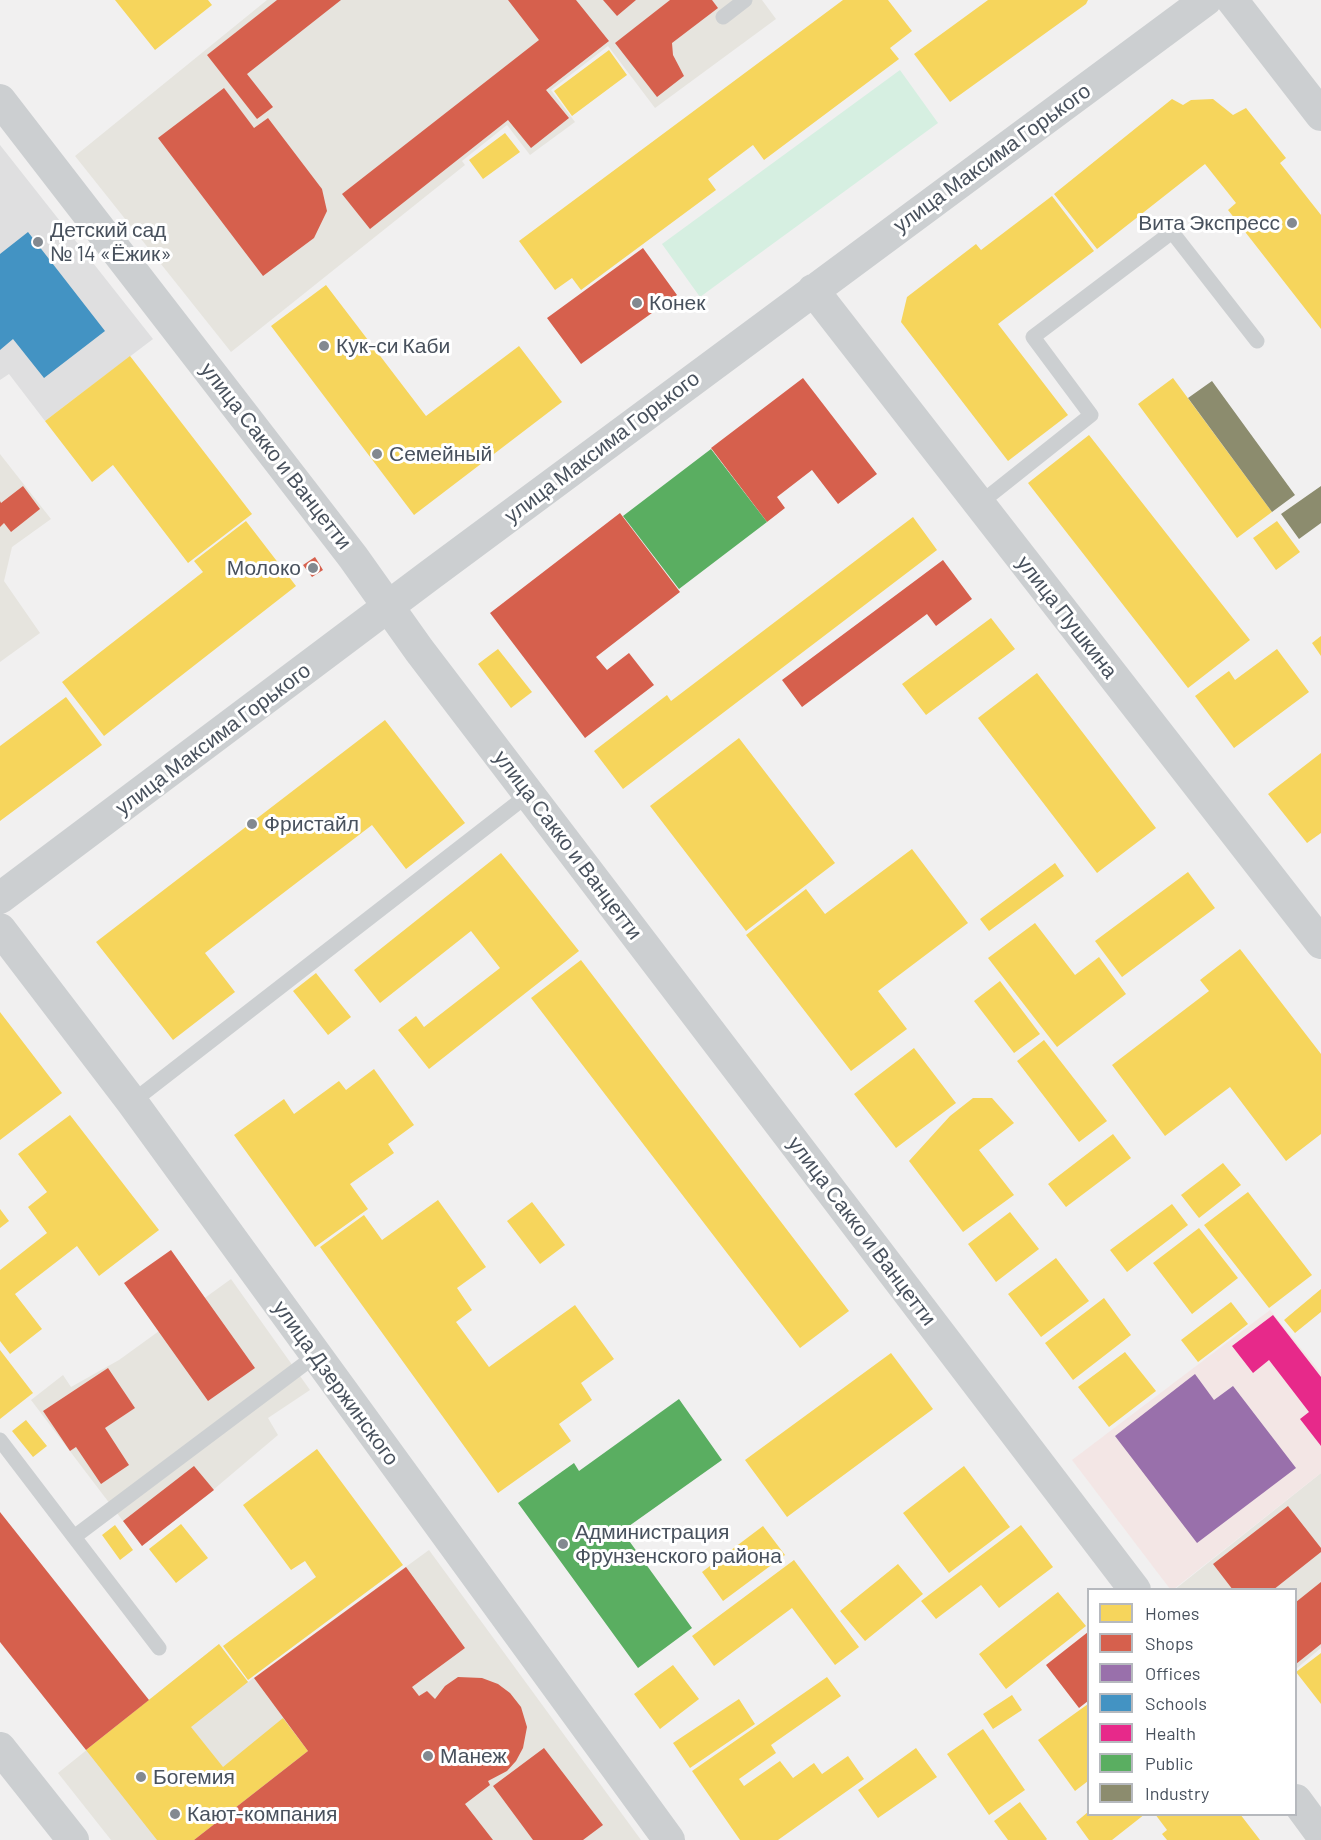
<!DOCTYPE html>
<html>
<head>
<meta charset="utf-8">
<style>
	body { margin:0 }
	#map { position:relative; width:1321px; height:1840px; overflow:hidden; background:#f1f0f0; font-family:Barlow,sans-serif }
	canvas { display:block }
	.legend { position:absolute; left:1087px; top:1588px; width:210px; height:228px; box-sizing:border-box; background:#fff; border:2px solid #b6b9be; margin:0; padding:8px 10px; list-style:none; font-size:18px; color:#48515d }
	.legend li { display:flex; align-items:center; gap:12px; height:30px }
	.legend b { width:30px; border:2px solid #b6b9be }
</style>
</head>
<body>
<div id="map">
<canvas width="1321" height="1840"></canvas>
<ul class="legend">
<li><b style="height:16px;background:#f6d55c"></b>Homes</li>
<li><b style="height:16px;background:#d6604d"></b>Shops</li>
<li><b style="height:16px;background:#9970ab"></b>Offices</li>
<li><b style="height:16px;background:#4393c3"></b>Schools</li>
<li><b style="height:16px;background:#e7298a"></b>Health</li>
<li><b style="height:16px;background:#5aae61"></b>Public</li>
<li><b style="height:16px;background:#8c8c6e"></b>Industry</li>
</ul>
</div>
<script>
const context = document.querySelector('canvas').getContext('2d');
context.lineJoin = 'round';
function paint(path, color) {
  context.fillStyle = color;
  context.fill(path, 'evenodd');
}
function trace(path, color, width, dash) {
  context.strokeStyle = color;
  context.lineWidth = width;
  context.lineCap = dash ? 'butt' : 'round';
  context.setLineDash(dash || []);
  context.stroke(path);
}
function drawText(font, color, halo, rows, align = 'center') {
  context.font = font + ' Barlow,sans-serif';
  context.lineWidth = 6;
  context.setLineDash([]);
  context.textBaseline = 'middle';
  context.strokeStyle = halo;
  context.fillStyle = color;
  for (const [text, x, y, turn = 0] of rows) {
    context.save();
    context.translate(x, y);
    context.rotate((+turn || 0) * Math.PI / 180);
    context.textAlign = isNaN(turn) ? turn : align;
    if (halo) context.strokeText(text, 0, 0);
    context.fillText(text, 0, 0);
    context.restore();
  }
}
const commercial = new Path2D(`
	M 267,0 L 762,0 L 776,19 L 655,108 L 608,46 L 551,90 L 575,122 L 530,155 L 507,125 L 462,161 L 465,165 L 231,352 L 75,156 Z
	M 0,454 L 51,519 L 12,547 L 4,581 L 40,633 L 0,662 Z
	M 231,1279 L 310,1390 L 268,1418 L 278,1435 L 213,1490 L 142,1546 L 31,1400 L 63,1375 L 71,1387 L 119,1360 Z
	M 1321,1473 L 1321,1648 L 1296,1669 L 1296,1590 L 1174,1590 Z
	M 429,1550 L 641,1840 L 111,1840 L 58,1773 L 219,1644 L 248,1682 Z`);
const education = new Path2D(`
	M 0,145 L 153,339 L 45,421 L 9,374 L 0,380 Z`);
const medical = new Path2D(`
	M 1270,1310 L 1321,1373 L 1321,1473 L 1174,1589 L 1170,1589 L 1072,1460 Z`);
const green = new Path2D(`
	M 900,70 L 938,123 L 700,297 L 662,244 Z`);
const homes = new Path2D(`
	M 115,0 L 208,0 L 212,5 L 155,50 Z
	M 843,0 L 888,0 L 912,31 L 890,48 L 899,59 L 764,160 L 753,145 L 708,179 L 716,190 L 581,290 L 572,278 L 555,290 L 519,241 Z
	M 988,0 L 1088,0 L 1086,4 L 950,102 L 914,54 Z
	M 609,50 L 627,75 L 572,116 L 554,91 Z
	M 1172,99 L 1183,105 L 1191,100 L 1213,99 L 1233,115 L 1246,108 L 1286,158 L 1280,163 L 1321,215 L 1321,329 L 1228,210 L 1236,203 L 1205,164 L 1097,249 L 1054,194 Z
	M 505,133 L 520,152 L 483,179 L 469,160 Z
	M 1052,196 L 1094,251 L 998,324 L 1068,415 L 1008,461 L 901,322 L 907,297 L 976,244 L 981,250 Z
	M 326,285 L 426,416 L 519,346 L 562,402 L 414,515 L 271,326 Z
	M 130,356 L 252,514 L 188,563 L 113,465 L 92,482 L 45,421 Z
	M 1173,378 L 1272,512 L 1237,538 L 1138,404 Z
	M 1089,435 L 1250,640 L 1188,688 L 1028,483 Z
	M 913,517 L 937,550 L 623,789 L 594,751 L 667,695 L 671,701 Z
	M 246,521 L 296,586 L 104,736 L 62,682 L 203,572 L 194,561 Z
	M 1277,521 L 1300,552 L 1276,570 L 1253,538 Z
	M 991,618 L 1015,649 L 926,715 L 902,684 Z
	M 1321,636 L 1321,656 L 1312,643 Z
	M 498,649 L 532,692 L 511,708 L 478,664 Z
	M 1277,649 L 1309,692 L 1234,748 L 1195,696 L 1229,671 L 1235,680 Z
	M 1037,673 L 1156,828 L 1097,873 L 978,718 Z
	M 66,697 L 102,745 L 0,821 L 0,746 Z
	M 385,720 L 465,823 L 406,869 L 372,825 L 205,953 L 235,992 L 173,1040 L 96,942 Z
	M 739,738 L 835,863 L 746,931 L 650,806 Z
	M 1321,753 L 1321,833 L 1307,843 L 1268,794 Z
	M 912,849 L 968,923 L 878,991 L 907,1029 L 851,1071 L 746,935 L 806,889 L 825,914 Z
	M 501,853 L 579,951 L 429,1069 L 398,1030 L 416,1016 L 424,1027 L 500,968 L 471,931 L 380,1003 L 354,970 Z
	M 1055,863 L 1064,876 L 989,931 L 980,919 Z
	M 1188,872 L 1215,908 L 1122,977 L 1095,941 Z
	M 1035,923 L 1075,975 L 1099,957 L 1126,994 L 1057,1047 L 988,958 Z
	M 1240,949 L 1321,1054 L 1321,1134 L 1286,1161 L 1230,1087 L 1165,1136 L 1112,1065 L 1209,991 L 1200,980 Z
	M 581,960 L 849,1311 L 800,1348 L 531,998 Z
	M 316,973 L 351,1017 L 328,1035 L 293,991 Z
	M 1000,981 L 1040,1034 L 1014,1053 L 974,1001 Z
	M 0,1012 L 62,1093 L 0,1140 Z
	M 1044,1040 L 1107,1121 L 1079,1142 L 1017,1061 Z
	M 914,1048 L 956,1103 L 896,1148 L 854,1094 Z
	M 374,1069 L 414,1125 L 388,1144 L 394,1153 L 350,1184 L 368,1209 L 315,1247 L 234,1135 L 284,1099 L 294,1114 L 339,1081 L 346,1090 Z
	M 973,1098 L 992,1098 L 1014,1123 L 979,1150 L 1014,1195 L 963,1232 L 909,1161 L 950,1116 Z
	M 70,1115 L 159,1230 L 99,1276 L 77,1246 L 15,1294 L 42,1329 L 10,1354 L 0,1341 L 0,1270 L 47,1233 L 28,1207 L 47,1192 L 18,1154 Z
	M 1113,1134 L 1131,1158 L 1066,1207 L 1048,1184 Z
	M 1223,1163 L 1241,1185 L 1199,1218 L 1181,1195 Z
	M 1248,1192 L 1312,1275 L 1269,1308 L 1204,1225 Z
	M 438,1200 L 486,1267 L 457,1288 L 472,1310 L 456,1322 L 489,1367 L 575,1305 L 614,1359 L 581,1383 L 592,1400 L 559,1424 L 571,1441 L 498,1493 L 320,1247 L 364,1215 L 382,1240 Z
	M 532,1202 L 565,1245 L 540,1264 L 507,1221 Z
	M 1172,1204 L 1188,1225 L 1127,1272 L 1110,1250 Z
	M 0,1209 L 9,1221 L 0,1228 Z
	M 1010,1212 L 1039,1249 L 996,1282 L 968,1244 Z
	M 1199,1228 L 1238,1278 L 1192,1314 L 1153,1263 Z
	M 1056,1258 L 1089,1301 L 1041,1337 L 1008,1294 Z
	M 1321,1289 L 1321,1312 L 1295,1333 L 1284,1320 Z
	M 1104,1298 L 1131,1335 L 1073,1380 L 1045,1343 Z
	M 1231,1302 L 1248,1324 L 1198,1362 L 1181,1340 Z
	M 0,1350 L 33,1393 L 0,1419 Z
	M 1125,1352 L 1156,1391 L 1109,1427 L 1078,1387 Z
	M 891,1353 L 933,1409 L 787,1517 L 745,1460 Z
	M 26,1420 L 47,1446 L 33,1457 L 12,1431 Z
	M 317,1449 L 403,1565 L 248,1680 L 223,1646 L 316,1577 L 305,1561 L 291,1570 L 243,1505 Z
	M 964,1466 L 1010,1527 L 949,1573 L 903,1513 Z
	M 181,1524 L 208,1558 L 176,1583 L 149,1549 Z
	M 115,1525 L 133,1550 L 120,1560 L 102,1535 Z
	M 1021,1525 L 1053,1567 L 999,1608 L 981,1585 L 936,1619 L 921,1601 Z
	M 763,1526 L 785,1555 L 723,1601 L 702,1572 Z
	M 794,1560 L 859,1647 L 835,1665 L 792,1608 L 714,1666 L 692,1636 Z
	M 898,1564 L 923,1594 L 865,1641 L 840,1611 Z
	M 1058,1592 L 1086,1626 L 1006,1689 L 979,1654 Z
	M 219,1644 L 248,1682 L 191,1727 L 223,1767 L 283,1718 L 308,1751 L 194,1840 L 157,1840 L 86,1750 Z
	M 1321,1653 L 1321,1704 L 1296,1672 Z
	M 673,1665 L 699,1699 L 660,1729 L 634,1694 Z
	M 827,1677 L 841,1696 L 771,1745 L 776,1753 L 739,1779 L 744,1786 L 780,1761 L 793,1778 L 814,1763 L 822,1774 L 848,1756 L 864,1779 L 778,1840 L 740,1840 L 692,1771 Z
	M 1012,1695 L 1022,1710 L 993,1729 L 983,1714 Z
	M 739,1699 L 755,1724 L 690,1768 L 673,1743 Z
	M 1088,1704 L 1088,1781 L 1075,1791 L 1038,1740 Z
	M 983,1729 L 1025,1790 L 989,1815 L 947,1754 Z
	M 916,1748 L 937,1777 L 878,1818 L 858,1790 Z
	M 1020,1802 L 1047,1839 L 1046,1840 L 1008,1840 L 994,1821 Z
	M 1088,1812 L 1088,1814 L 1145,1814 L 1112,1840 L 1089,1840 L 1076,1822 Z
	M 1155,1814 L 1240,1814 L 1260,1840 L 1167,1840 L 1162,1834 L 1167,1830 Z`);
const shops = new Path2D(`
	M 277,0 L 341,0 L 247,74 L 273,107 L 257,119 L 207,55 Z
	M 508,0 L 576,0 L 609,41 L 546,90 L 569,118 L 531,148 L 508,120 L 370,229 L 342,194 L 539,40 Z
	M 603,0 L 636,0 L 617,16 Z
	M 670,0 L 712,0 L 718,8 L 672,43 L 673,55 L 684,76 L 657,97 L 615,43 Z
	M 224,88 L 254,128 L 268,118 L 322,189 L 327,211 L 314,238 L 263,276 L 158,138 Z
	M 643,248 L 677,295 L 581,364 L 547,318 Z
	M 803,378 L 877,474 L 838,504 L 812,470 L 777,497 L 785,508 L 767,522 L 711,448 Z
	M 23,486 L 40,509 L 11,532 L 4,523 L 0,527 L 0,501 L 1,503 Z
	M 620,513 L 680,592 L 596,657 L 607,670 L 629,653 L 654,685 L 585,738 L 490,613 Z
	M 315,557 L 323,570 L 312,577 L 303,565 Z
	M 943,560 L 972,599 L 936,626 L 927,614 L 802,707 L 782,680 Z
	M 171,1250 L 255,1368 L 208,1401 L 124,1283 Z
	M 108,1368 L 135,1408 L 105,1428 L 129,1465 L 101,1484 L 76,1447 L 70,1451 L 43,1411 Z
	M 194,1466 L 214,1490 L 142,1546 L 123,1521 Z
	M 1288,1506 L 1321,1548 L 1321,1552 L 1273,1590 L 1233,1590 L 1213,1564 Z
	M 0,1512 L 149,1700 L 86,1750 L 0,1642 Z
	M 406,1567 L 465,1648 L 412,1687 L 419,1696 L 427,1691 L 435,1699 L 445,1686 L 458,1677 L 482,1678 L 498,1684 L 510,1693 L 521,1707 L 527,1727 L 523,1748 L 516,1761 L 507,1771 L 488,1781 L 490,1785 L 465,1804 L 493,1840 L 194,1840 L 308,1751 L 254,1678 Z
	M 1321,1582 L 1321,1644 L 1296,1664 L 1296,1602 Z
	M 1088,1632 L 1088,1701 L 1079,1708 L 1046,1665 Z
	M 544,1748 L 603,1825 L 583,1840 L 533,1840 L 493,1786 Z`);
const offices = new Path2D(`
	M 1195,1374 L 1214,1400 L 1233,1386 L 1296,1468 L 1197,1543 L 1115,1436 Z`);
const schools = new Path2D(`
	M 28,232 L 105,331 L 44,378 L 13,339 L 0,350 L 0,254 Z`);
const health = new Path2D(`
	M 1273,1315 L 1321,1377 L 1321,1446 L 1300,1419 L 1309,1412 L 1269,1360 L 1253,1373 L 1232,1346 Z`);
const public = new Path2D(`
	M 711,449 L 767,522 L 679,589 L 623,516 Z
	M 679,1399 L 722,1460 L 622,1531 L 692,1628 L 638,1668 L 518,1503 L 574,1463 L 579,1471 Z`);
const industry = new Path2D(`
	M 1212,381 L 1295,495 L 1272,512 L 1188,398 Z
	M 1321,486 L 1321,523 L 1299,539 L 1281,514 Z`);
const lane = new Path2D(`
	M 723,17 L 745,0
	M 979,504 L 1091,415 L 1033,337 L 1172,232 L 1257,341
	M 132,1102 L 529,794
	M 0,1440 L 74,1537 L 315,1356
	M 74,1537 L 159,1648`);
const street = new Path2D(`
	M 1232,0 L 1321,115
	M 0,100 L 353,557 L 419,650 L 1135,1590
	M 813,290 L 1321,943
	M 0,898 L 430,575 L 1206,0
	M 0,929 L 132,1102 L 669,1840
	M 0,1748 L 73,1840
	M 1296,1800 L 1321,1834`);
const markers = [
	[1292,223,6,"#838990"],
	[38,242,6,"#838990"],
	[637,303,6,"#838990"],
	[324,346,6,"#838990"],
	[377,454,6,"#838990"],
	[313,568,6,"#838990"],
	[252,824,6,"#838990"],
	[563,1544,6,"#838990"],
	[428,1756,6,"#838990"],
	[141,1777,6,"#838990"],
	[175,1814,6,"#838990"]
];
const streetNames = [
	["улица Максима Горького",992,158,-36],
	["улица Максима Горького",602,447,-37],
	["улица Сакко и Ванцетти",276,456,52],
	["улица Пушкина",1067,617,52],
	["улица Максима Горького",213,739,-37],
	["улица Сакко и Ванцетти",568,845,53],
	["улица Сакко и Ванцетти",862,1231,53],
	["улица Дзержинского",336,1383,54]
];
const poiNames = [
	["Вита Экспресс",1280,223,"right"],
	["Детский сад",50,230],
	["№ 14 «Ёжик»",50,254],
	["Конек",649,303],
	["Кук-си Каби",336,346],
	["Семейный",389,454],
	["Молоко",301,568,"right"],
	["Фристайл",264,824],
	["Администрация",575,1532],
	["Фрунзенского района",575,1556],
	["Манеж",440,1756],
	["Богемия",153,1777],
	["Кают-компания",187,1814]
];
paint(commercial, '#e6e4de');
paint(education, '#dfdfe0');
paint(medical, '#f3e6e5');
paint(green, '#d6efe1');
paint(homes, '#f6d55c');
paint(shops, '#d6604d');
paint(offices, '#9970ab');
paint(schools, '#4393c3');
paint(health, '#e7298a');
paint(public, '#5aae61');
paint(industry, '#8c8c6e');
trace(lane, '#cccfd1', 15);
trace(street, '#cccfd1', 32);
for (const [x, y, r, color] of markers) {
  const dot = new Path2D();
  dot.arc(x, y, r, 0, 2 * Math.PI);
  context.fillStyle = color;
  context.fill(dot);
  trace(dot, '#fff', 2);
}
drawText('21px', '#48515d', '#fff', streetNames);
drawText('21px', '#48515d', '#fff', poiNames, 'left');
</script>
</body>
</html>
